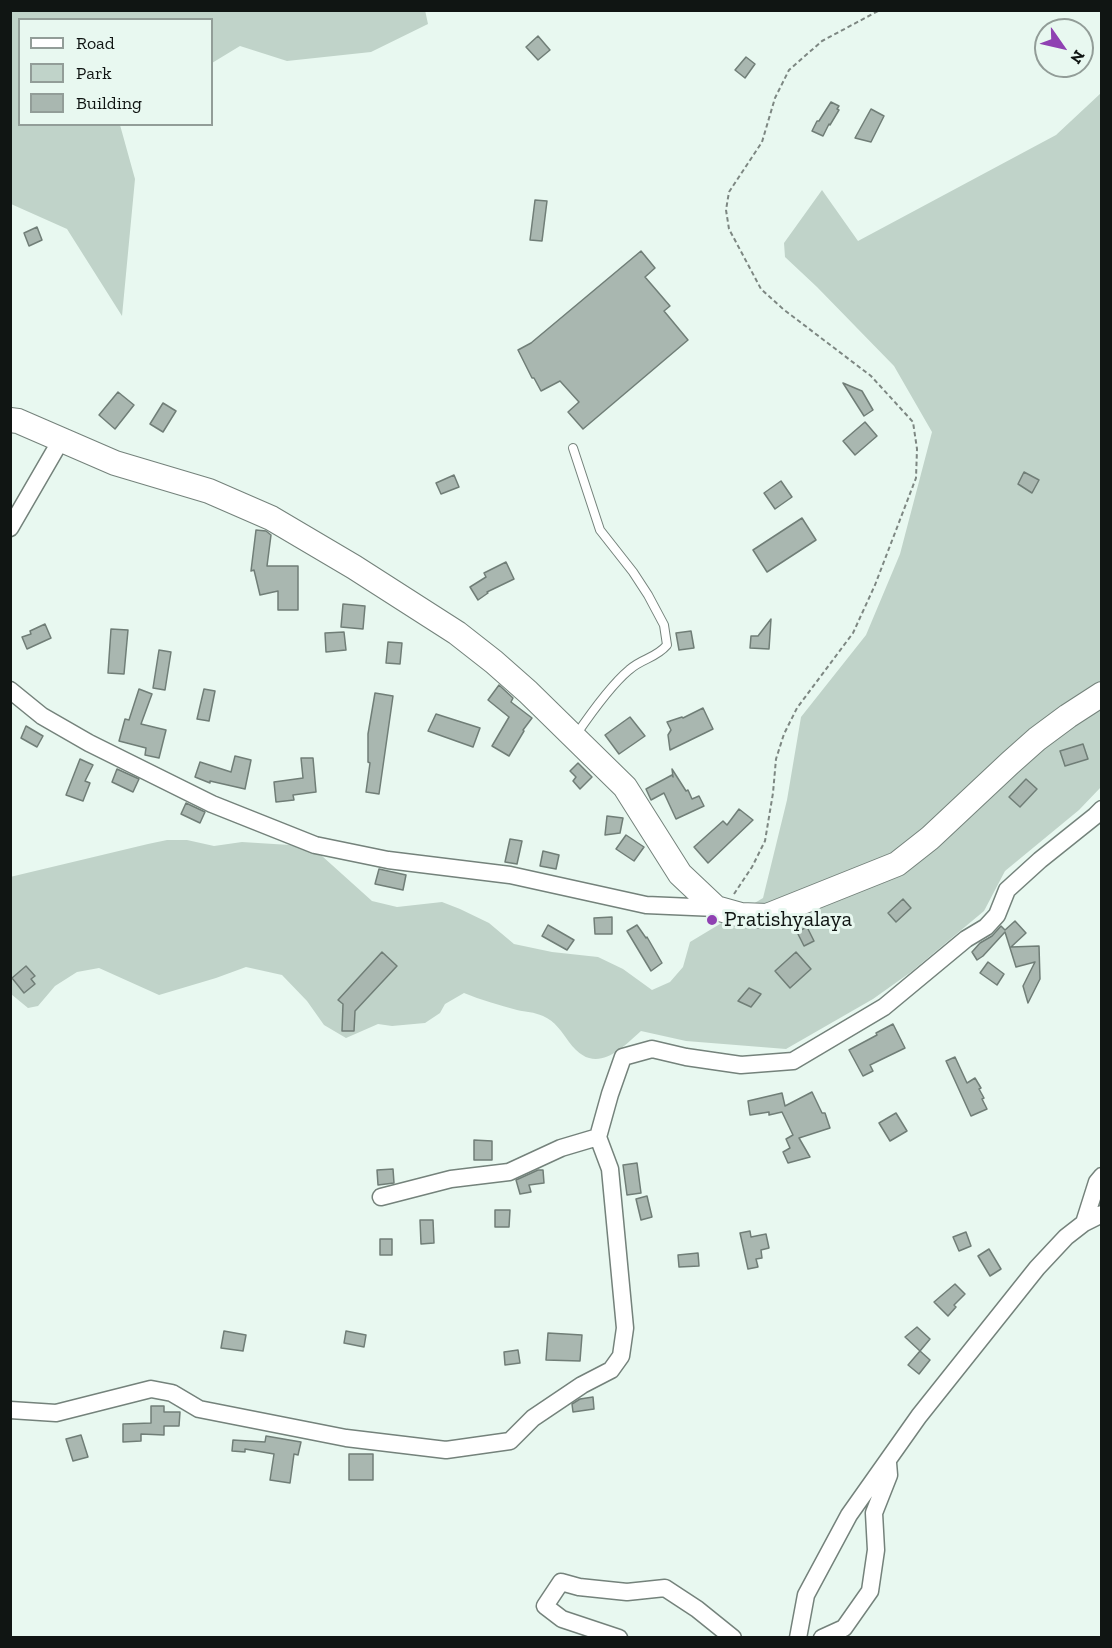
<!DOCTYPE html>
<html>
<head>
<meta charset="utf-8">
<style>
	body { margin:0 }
	#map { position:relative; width:1112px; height:1648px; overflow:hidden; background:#e8f8f0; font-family:"Zilla Slab",serif }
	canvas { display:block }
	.frame { position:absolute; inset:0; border:12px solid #101513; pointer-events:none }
	.legend { position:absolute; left:18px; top:18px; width:195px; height:108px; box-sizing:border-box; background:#e8f8f0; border:2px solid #929d98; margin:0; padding:8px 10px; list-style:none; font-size:18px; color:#101513 }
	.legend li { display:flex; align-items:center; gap:12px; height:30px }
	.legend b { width:30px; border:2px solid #929d98 }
	.north { position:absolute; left:1034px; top:18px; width:60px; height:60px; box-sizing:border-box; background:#e8f8f0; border:2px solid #929d98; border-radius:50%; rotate:124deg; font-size:16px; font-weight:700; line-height:24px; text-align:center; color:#101513 }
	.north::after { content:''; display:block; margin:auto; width:21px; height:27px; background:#8f41b2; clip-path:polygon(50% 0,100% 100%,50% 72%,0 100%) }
</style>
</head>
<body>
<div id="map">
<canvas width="1112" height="1648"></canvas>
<div class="frame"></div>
<ul class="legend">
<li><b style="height:8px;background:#fff"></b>Road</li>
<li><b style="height:16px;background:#c0d3c9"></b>Park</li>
<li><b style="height:16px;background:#a9b7b0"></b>Building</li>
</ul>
<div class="north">N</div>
</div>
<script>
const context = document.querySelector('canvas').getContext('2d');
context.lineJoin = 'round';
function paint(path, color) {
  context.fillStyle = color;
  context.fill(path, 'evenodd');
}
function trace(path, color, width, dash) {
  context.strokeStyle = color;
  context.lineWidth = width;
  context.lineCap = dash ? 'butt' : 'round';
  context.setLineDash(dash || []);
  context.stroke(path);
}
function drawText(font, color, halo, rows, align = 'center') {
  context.font = font + ' "Zilla Slab",serif';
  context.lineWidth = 6;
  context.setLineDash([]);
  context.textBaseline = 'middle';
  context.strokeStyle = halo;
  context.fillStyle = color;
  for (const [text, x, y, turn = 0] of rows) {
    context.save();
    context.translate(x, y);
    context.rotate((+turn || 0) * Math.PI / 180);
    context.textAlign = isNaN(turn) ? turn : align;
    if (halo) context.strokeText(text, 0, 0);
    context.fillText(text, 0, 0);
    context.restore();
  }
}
const green = new Path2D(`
	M 11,10 L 425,10 L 428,24 L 371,52 L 287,61 L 240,46 L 212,63 L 212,20 L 20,20 L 20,124 L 120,125 L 135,179 L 122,316 L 67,229 L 11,204 Z
	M 1101,93 L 1101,787 L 1079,810 L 1005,871 L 984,911 L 911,972 L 873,999 L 786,1049 L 686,1041 L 641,1031 C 618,1052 594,1076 569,1042 C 562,1032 555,1021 543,1016 C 534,1012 526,1012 517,1010 C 499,1005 481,1000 464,993 L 445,1004 L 440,1013 L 425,1023 L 392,1026 L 378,1024 L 346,1038 L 324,1025 L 307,1001 L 282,975 L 246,967 L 216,978 L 159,995 L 99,968 L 77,972 L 55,986 L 38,1006 L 28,1008 L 11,994 L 10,877 L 148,844 L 167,840 L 187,840 L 214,846 L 242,842 L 290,845 L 322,856 L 372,901 L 397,907 L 442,902 L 460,909 L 489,923 L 514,944 L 552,952 L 598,957 L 623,969 L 652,990 L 670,982 L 683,967 L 690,942 L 763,898 L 787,800 L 801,717 L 866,635 L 900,554 L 932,432 L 894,366 L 817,287 L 785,257 L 784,243 L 822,190 L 858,241 L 1056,135 Z`);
const building = new Path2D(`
	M 538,36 L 550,50 L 538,60 L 526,47 Z
	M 746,57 L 755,64 L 745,78 L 735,70 Z
	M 831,102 L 839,106 L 837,109 L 839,110 L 830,125 L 829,124 L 823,136 L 812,131 L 817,121 L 819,121 Z
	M 871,109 L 884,116 L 871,142 L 855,138 Z
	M 535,200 L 547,201 L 542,241 L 530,240 Z
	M 37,227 L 42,240 L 29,246 L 24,233 Z
	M 641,251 L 655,268 L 645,277 L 670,306 L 664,311 L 688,340 L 583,429 L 568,412 L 579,402 L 560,381 L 541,391 L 534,378 L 532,378 L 518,350 L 531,343 Z
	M 843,383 L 862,391 L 873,410 L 864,416 Z
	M 118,392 L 134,405 L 115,429 L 99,415 Z
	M 163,403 L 176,411 L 163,432 L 150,424 Z
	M 865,422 L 877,436 L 855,455 L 843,441 Z
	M 1024,472 L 1039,480 L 1032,493 L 1018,484 Z
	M 454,475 L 459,487 L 441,494 L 436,483 Z
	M 781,481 L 792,497 L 775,509 L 764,493 Z
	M 802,518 L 816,540 L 767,572 L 753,550 Z
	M 256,530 L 266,531 L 271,535 L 267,566 L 298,566 L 298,610 L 278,610 L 278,591 L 260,595 L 254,570 L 251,571 Z
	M 506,562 L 514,579 L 487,592 L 488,593 L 478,600 L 470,587 L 486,577 L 484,573 Z
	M 343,604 L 365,606 L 363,629 L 341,627 Z
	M 771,619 L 769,649 L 750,648 L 751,636 L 758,636 Z
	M 45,624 L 51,638 L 27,649 L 22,637 L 31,634 L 30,631 Z
	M 111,629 L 128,630 L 124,674 L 108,673 Z
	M 691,631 L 694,648 L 679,650 L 676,633 Z
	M 344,632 L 346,650 L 326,652 L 325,633 Z
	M 388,642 L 402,643 L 400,664 L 386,663 Z
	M 159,650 L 171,652 L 165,690 L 153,688 Z
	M 499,685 L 513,698 L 511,702 L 532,718 L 523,730 L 524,731 L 509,756 L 492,746 L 509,717 L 488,700 Z
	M 139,689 L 152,694 L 141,724 L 166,730 L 159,758 L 145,755 L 146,748 L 119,741 L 125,719 L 129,720 Z
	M 204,689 L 215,691 L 209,721 L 197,719 Z
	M 375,693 L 393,696 L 379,794 L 366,792 L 370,763 L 368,762 L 368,734 Z
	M 703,708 L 713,729 L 670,750 L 668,735 L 671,730 L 667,722 L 682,717 L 683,718 Z
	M 436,714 L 480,728 L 473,747 L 428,731 Z
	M 630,717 L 645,736 L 619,754 L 605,735 Z
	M 26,726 L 43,736 L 37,747 L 21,738 Z
	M 1083,744 L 1088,759 L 1065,766 L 1060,751 Z
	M 235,756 L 251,760 L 245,789 L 210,781 L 210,783 L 195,777 L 200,762 L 231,772 Z
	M 301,758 L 313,758 L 316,792 L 293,795 L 294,800 L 276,802 L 274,782 L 303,778 Z
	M 80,759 L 93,765 L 85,781 L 90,783 L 83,801 L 66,795 Z
	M 578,763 L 592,777 L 580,789 L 573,781 L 576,777 L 570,771 Z
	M 117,769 L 139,779 L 133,792 L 112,782 Z
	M 672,769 L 686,791 L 688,790 L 692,799 L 699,796 L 704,806 L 676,819 L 664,793 L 651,800 L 646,789 L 672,775 L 673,777 Z
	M 1026,779 L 1037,789 L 1020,807 L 1009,797 Z
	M 186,803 L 205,812 L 200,823 L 181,814 Z
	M 739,809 L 753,820 L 708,863 L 694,847 L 723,821 L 727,825 Z
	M 607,816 L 623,818 L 620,833 L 605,835 Z
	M 626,835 L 644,847 L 634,861 L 616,849 Z
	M 510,839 L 522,841 L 517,864 L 505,862 Z
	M 543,851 L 559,855 L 556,869 L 540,866 Z
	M 379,869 L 406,875 L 403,890 L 375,884 Z
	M 903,899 L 911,908 L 896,922 L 888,913 Z
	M 612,917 L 612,934 L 595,934 L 594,918 Z
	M 1015,921 L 1026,933 L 1011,947 L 1039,946 L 1040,979 L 1028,1003 L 1023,986 L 1035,962 L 1016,967 L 1005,932 L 983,956 L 977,960 L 972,952 L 980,943 L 992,936 L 1001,926 L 1005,930 Z
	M 548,925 L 574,940 L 567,950 L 542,936 Z
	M 637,925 L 646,938 L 647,937 L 662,963 L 651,971 L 627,931 Z
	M 807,927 L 814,941 L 804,946 L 797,932 Z
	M 382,952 L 397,966 L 355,1011 L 354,1031 L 342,1031 L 343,1004 L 338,1000 Z
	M 796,952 L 811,969 L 790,988 L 775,971 Z
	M 988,962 L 1004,974 L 997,985 L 980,973 Z
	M 26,966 L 35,976 L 31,979 L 35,984 L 24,993 L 12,978 Z
	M 749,988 L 761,994 L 751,1007 L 738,1001 Z
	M 893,1024 L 905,1048 L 870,1065 L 873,1071 L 863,1076 L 849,1050 L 877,1035 L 876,1033 Z
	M 955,1057 L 967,1083 L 975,1078 L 981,1088 L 979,1089 L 984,1098 L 982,1099 L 987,1109 L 971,1116 L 946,1061 Z
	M 812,1092 L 822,1113 L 825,1113 L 830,1128 L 799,1138 L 810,1157 L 788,1163 L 783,1152 L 790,1148 L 786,1139 L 793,1135 L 782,1112 L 769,1115 L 769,1112 L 750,1115 L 748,1101 L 782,1093 L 785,1106 Z
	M 896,1113 L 907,1131 L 890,1141 L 879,1123 Z
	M 474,1140 L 492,1141 L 492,1160 L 474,1160 Z
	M 637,1163 L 641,1193 L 627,1195 L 623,1165 Z
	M 393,1169 L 394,1183 L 378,1185 L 377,1170 Z
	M 538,1170 L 543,1170 L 544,1183 L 529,1185 L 531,1192 L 520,1194 L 516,1180 Z
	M 647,1196 L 652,1217 L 641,1220 L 636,1199 Z
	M 495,1210 L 510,1210 L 509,1227 L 495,1227 Z
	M 420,1220 L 433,1220 L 434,1243 L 421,1244 Z
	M 750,1231 L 751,1237 L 766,1234 L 769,1248 L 761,1250 L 762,1258 L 756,1259 L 758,1267 L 748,1269 L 740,1233 Z
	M 966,1232 L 971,1246 L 959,1251 L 953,1237 Z
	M 380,1239 L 392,1239 L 392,1255 L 380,1255 Z
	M 989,1249 L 1001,1269 L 990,1276 L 978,1256 Z
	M 698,1253 L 699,1266 L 679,1267 L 678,1255 Z
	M 955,1284 L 965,1294 L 954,1305 L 956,1307 L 948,1316 L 934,1302 Z
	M 917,1327 L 930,1339 L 920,1351 L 905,1337 Z
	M 224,1331 L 246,1335 L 243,1351 L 221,1348 Z
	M 346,1331 L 366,1335 L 364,1347 L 344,1343 Z
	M 548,1333 L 582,1335 L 580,1361 L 546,1360 Z
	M 518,1350 L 520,1363 L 505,1365 L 504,1352 Z
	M 920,1351 L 930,1360 L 919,1374 L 908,1365 Z
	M 593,1397 L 594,1409 L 573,1412 L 572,1404 L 580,1399 Z
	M 151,1406 L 164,1406 L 164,1412 L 180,1412 L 179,1426 L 164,1426 L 164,1435 L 141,1434 L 141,1441 L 123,1442 L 123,1424 L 151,1423 Z
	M 81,1435 L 88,1457 L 73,1461 L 66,1439 Z
	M 266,1436 L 301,1442 L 298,1455 L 294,1454 L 290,1483 L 270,1480 L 274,1454 L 245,1449 L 245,1452 L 232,1451 L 233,1440 L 265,1442 Z
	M 349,1454 L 373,1454 L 373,1480 L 349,1480 Z`);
const path = new Path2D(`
	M 734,894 L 752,867 L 765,841 L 773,793 L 776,759 L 784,734 L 797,708 L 853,633 L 875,585 L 916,478 L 917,449 L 913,422 L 871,376 L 783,309 L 761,289 L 729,229 L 726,210 L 729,192 L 762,142 L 775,98 L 789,70 L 822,41 L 880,10`);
const lane = new Path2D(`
	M 573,448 L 600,530 L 633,572 L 648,595 L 664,625 L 667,645 C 655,659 642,658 629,670 C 611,685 589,716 576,735`);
const street = new Path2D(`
	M 10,528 L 61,440
	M 10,690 L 42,716 L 89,743 L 212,804 L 315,845 L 388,860 L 510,875 L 646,905 L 716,908
	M 381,1197 L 451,1179 L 509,1172 L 561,1148 L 598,1137
	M 1084,1223 L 1097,1182 L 1102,1176
	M 10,1410 L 56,1413 L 151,1389 L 172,1393 L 199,1409 L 346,1438 L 446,1450 L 510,1441 L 533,1418 L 582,1385 L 611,1370 L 621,1356 L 625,1328 L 610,1169 L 598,1137 L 610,1094 L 623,1057 L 652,1049 L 686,1057 L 741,1065 L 793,1061 L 884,1007 L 966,939 L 986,927 L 997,915 L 1007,890 L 1040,860 L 1095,816 L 1102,809
	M 619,1638 L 562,1619 L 545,1606 L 561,1582 L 579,1587 L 627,1592 L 665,1588 L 697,1609 L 733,1638
	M 798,1638 L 806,1595 L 849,1515 L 919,1416 L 1037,1268 L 1066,1237 L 1084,1223 L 1102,1214
	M 822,1638 L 844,1628 L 870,1591 L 876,1550 L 874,1513 L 889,1475 L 888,1463`);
const secondary = new Path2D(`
	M 10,420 L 18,421 L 115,463 L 209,491 L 271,518 L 354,567 L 457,633 L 494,662 L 528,692 L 625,787 L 680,874 L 716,908 L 741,915 L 767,916 L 897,864 L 930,838 L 1010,763 L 1037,739 L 1068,716 L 1102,694`);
const markers = [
	[712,920,6,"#8f41b2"]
];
const poiNames = [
	["Pratishyalaya",724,920]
];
paint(green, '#c0d3c9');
paint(building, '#a9b7b0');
trace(building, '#707e77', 1.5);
trace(lane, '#74827b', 10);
trace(street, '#74827b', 19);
trace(secondary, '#74827b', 26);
trace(path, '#7d8782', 2, [4.5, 3]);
trace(lane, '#fff', 8);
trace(street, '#fff', 16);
trace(secondary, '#fff', 24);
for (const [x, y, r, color] of markers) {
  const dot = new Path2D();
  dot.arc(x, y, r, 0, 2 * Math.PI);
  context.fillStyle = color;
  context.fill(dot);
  trace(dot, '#e8f8f0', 2);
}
drawText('22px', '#101513', '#e8f8f0', poiNames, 'left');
</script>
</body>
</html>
